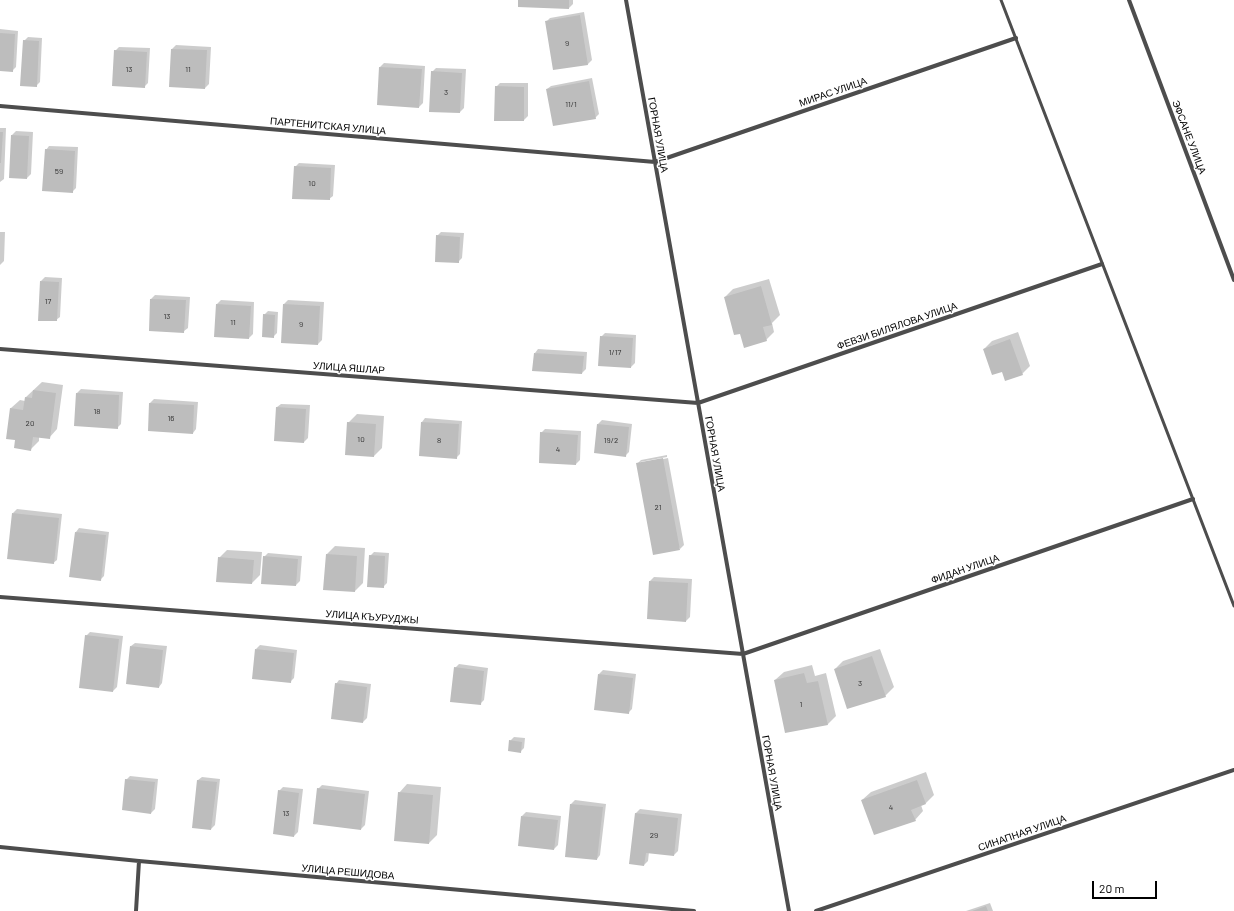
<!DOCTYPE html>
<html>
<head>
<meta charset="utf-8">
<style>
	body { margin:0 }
	#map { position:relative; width:1234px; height:911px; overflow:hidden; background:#fff; font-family:Barlow,sans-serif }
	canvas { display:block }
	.scale { position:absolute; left:1092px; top:881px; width:65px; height:18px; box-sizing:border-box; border:2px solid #000; border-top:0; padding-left:5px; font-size:12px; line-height:14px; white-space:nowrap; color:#000; -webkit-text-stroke:3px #fff; paint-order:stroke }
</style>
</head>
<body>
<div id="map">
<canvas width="1234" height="911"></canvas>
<div class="scale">20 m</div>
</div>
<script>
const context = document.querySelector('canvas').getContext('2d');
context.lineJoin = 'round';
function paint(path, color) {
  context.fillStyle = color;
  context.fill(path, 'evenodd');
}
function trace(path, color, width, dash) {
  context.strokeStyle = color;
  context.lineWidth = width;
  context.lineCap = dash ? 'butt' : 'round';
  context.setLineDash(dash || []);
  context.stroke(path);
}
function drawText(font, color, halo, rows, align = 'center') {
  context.font = font + ' Barlow,sans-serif';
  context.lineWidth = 3;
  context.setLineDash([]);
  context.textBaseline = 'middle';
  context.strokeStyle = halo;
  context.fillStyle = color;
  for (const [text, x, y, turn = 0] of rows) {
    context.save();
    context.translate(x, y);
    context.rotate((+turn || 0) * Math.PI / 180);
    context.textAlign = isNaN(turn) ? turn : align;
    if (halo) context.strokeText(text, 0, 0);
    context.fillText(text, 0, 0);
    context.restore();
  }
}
const shadow = new Path2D(`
	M 519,0 L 573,0 L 573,4 L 569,8 Z
	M 584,12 L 592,60 L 588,64 L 554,69 L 546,22 L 550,18 Z
	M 0,29 L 18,31 L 16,67 L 12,71 L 0,70 Z
	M 28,37 L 42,38 L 40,82 L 36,86 L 24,41 Z
	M 176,45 L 211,47 L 209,84 L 205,88 L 172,49 Z
	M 119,47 L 150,48 L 148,83 L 144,87 L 115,51 Z
	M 384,63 L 425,66 L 423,103 L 419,107 L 380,67 Z
	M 436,68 L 466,69 L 464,108 L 460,112 L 432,72 Z
	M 592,78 L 599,114 L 595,118 L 547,89 L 551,86 Z
	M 500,83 L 528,83 L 528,116 L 524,120 L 496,87 Z
	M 0,128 L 6,128 L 4,179 L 0,182 Z
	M 16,131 L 33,132 L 31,174 L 27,178 L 12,135 Z
	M 49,146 L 78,147 L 76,188 L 72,192 L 46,150 Z
	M 299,163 L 335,165 L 333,196 L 329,199 L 295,167 Z
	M 0,232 L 5,232 L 4,261 L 0,265 Z
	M 441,232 L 464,233 L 462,258 L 458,262 L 437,236 Z
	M 45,277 L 62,278 L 60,317 L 56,320 L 41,281 Z
	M 769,279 L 780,315 L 772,323 L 774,332 L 766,340 L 741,332 L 725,297 L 733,289 Z
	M 155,295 L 190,297 L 188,328 L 184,331 L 150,330 L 151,299 Z
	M 221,300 L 254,302 L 253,334 L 249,338 L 217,304 Z
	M 288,300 L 324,302 L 322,340 L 318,344 L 284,304 Z
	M 268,311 L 278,312 L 277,333 L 273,337 L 264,315 Z
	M 1018,332 L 1030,366 L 1022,374 L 1003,371 L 984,349 L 992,341 Z
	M 605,333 L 636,335 L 635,363 L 631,367 L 601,337 Z
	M 538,349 L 587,352 L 586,369 L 582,373 L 535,353 Z
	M 42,382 L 63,385 L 57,429 L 49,438 L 39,436 L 39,441 L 31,449 L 16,439 L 11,408 L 20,400 L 25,401 L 26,397 Z
	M 81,389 L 123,392 L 121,424 L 117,428 L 77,393 Z
	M 154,399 L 198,402 L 196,429 L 193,433 L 149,430 L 150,403 Z
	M 281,404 L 310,405 L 308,438 L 304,442 L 277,407 Z
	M 357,414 L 384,416 L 382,448 L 374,456 L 348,423 Z
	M 425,418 L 462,421 L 460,454 L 456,458 L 422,422 Z
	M 602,420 L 632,424 L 629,452 L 625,456 L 598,424 Z
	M 545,429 L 581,431 L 580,460 L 576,464 L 541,433 Z
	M 667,455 L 667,457 L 640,462 L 640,464 L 668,458 L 684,545 L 680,549 L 637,464 L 641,460 Z
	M 17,509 L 62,514 L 57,560 L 53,563 L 13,513 Z
	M 79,528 L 109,532 L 104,576 L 100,580 L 76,532 Z
	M 335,546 L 365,548 L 363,583 L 355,591 L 327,554 Z
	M 227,550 L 262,552 L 260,575 L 252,583 L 219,558 Z
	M 374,552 L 389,553 L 387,583 L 383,587 L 370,556 Z
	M 268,553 L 302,556 L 300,581 L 296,585 L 264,557 Z
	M 654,577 L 692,579 L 690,617 L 686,621 L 650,581 Z
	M 90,632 L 123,636 L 117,687 L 113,691 L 86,636 Z
	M 135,643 L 167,646 L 162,683 L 159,687 L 131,646 Z
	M 260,645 L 297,650 L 294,678 L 290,682 L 256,649 Z
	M 880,649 L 894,687 L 885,696 L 835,669 L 843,661 Z
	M 459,664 L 488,668 L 484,700 L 480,704 L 455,668 Z
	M 812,665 L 815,676 L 826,673 L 836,716 L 828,724 L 786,732 L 775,680 L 784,672 Z
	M 603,670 L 636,674 L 632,709 L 628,713 L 599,674 Z
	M 339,680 L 371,684 L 367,718 L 363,722 L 336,684 Z
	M 514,737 L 525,738 L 524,748 L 520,752 L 510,741 Z
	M 926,772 L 934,795 L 926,803 L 921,805 L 923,811 L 915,820 L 862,800 L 871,792 Z
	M 130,776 L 158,779 L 155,809 L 151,813 L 126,780 Z
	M 202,777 L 220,779 L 215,825 L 211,829 L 198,780 Z
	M 407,784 L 441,787 L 437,835 L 429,843 L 399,793 Z
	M 322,785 L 369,791 L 365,825 L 361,829 L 318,789 Z
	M 283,787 L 303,789 L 298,832 L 294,836 L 279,791 Z
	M 575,800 L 606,804 L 600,855 L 597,859 L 566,856 L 571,804 Z
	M 640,809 L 682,814 L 678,851 L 674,855 L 649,852 L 648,861 L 644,865 L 636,813 Z
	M 526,812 L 561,816 L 558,845 L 554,849 L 522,816 Z
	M 990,903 L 993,911 L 966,911 Z`);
const building = new Path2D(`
	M 518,0 L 569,0 L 569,9 L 518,7 Z
	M 580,15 L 588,65 L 553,70 L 545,21 Z
	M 0,33 L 15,34 L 13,72 L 0,71 Z
	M 23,40 L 39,41 L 37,87 L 20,86 Z
	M 171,49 L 207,50 L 205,89 L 169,87 Z
	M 114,50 L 147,52 L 145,88 L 112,86 Z
	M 379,67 L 422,69 L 419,108 L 377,105 Z
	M 431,71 L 462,73 L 460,113 L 429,112 Z
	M 589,81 L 596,119 L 553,126 L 546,89 Z
	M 495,86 L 524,87 L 524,121 L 494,121 Z
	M 0,132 L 3,132 L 1,163 L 0,163 Z
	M 11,135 L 29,136 L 27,179 L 9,178 Z
	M 45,149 L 75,151 L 73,193 L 42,191 Z
	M 294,166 L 331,168 L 330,200 L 292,199 Z
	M 436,235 L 460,237 L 459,263 L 435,262 Z
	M 40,281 L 59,282 L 57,321 L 38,321 Z
	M 761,286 L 772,325 L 763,327 L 767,341 L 744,348 L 740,334 L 734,335 L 724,297 Z
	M 150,299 L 186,300 L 184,333 L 149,331 Z
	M 216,304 L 251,306 L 249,339 L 214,337 Z
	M 283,304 L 320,306 L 318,345 L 281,343 Z
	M 263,314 L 275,315 L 274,338 L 262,337 Z
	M 600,336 L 633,338 L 631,368 L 598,366 Z
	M 1010,339 L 1023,375 L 1005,381 L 1002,372 L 992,375 L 983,349 Z
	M 534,353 L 584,356 L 582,374 L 532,371 Z
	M 33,390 L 56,393 L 50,439 L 33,437 L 31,451 L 14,448 L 15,440 L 6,439 L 10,408 L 23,410 L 25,397 L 32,398 Z
	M 76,393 L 119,395 L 118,429 L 74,426 Z
	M 149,403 L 194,405 L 193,434 L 148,431 Z
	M 276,407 L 306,409 L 304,443 L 274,441 Z
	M 347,422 L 376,424 L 374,457 L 345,455 Z
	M 421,422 L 459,424 L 457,459 L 419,456 Z
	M 597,424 L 629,427 L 626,457 L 594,453 Z
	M 540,432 L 578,435 L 576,465 L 539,463 Z
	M 663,458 L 680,550 L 653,555 L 636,463 Z
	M 12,513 L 59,518 L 54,564 L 7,559 Z
	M 75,532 L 106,535 L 101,581 L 69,577 Z
	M 326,554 L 357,556 L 355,592 L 323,590 Z
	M 369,555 L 385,556 L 384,588 L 367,587 Z
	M 263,556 L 298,559 L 296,586 L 261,584 Z
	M 218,557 L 254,560 L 252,584 L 216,582 Z
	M 649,581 L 688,583 L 686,622 L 647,619 Z
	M 85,635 L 119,639 L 113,692 L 79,688 Z
	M 130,646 L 163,650 L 159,688 L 126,684 Z
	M 255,649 L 294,653 L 291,683 L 252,679 Z
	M 872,656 L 886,697 L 847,709 L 834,669 Z
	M 454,667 L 484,671 L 481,705 L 450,702 Z
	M 804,673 L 807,683 L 818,681 L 828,725 L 785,733 L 774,680 Z
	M 598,674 L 633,678 L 629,714 L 594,710 Z
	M 335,683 L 367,687 L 363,723 L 331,719 Z
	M 509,740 L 522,742 L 521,753 L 508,751 Z
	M 125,779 L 155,782 L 151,814 L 122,810 Z
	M 197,780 L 217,782 L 211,830 L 192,828 Z
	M 917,780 L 926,804 L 911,810 L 916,821 L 874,835 L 861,800 Z
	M 317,788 L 365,794 L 361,830 L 313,824 Z
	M 278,790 L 299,793 L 294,837 L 273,834 Z
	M 398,792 L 433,795 L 429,844 L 394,841 Z
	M 570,804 L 603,807 L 597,860 L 565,857 Z
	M 635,813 L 678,818 L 674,856 L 646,853 L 644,866 L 629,864 Z
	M 521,816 L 558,820 L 554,850 L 518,846 Z
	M 986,906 L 988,911 L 972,911 Z`);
const service = new Path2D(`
	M 1001,0 L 1234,606`);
const minor = new Path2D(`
	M 626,0 L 789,911
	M 1129,0 L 1234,280
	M 0,106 L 655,162 L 1016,38
	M 0,349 L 698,403 L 1102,264
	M 0,597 L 743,654 L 1193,499
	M 0,847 L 139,861 L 694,911
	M 136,911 L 139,861
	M 816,911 L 1234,770`);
const numberNames = [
	["9",567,43],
	["13",129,69],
	["11",188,69],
	["3",446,92],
	["11/1",571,104],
	["59",59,171],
	["10",312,183],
	["17",48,301],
	["13",167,316],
	["11",233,322],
	["9",301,324],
	["1/17",615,352],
	["18",97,411],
	["16",171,418],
	["20",30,423],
	["10",361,439],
	["8",439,440],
	["19/2",611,440],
	["4",558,449],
	["21",658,507],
	["3",860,683],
	["1",801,704],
	["4",891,807],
	["13",286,813],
	["29",654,835]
];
const streetNames = [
	["МИРАС УЛИЦА",833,92,-19],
	["ПАРТЕНИТСКАЯ УЛИЦА",328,126,5],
	["ГОРНАЯ УЛИЦА",658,135,80],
	["ЭФСАНЕ УЛИЦА",1189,137,69],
	["ФЕВЗИ БИЛЯЛОВА УЛИЦА",897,326,-19],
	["УЛИЦА ЯШЛАР",349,368,4],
	["ГОРНАЯ УЛИЦА",715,454,80],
	["ФИДАН УЛИЦА",965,569,-19],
	["УЛИЦА КЪУРУДЖЫ",372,617,4],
	["ГОРНАЯ УЛИЦА",772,773,80],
	["СИНАПНАЯ УЛИЦА",1022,833,-19],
	["УЛИЦА РЕШИДОВА",348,872,5]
];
paint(shadow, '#0003');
paint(building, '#bdbdbd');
trace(service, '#4d4d4d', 3);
trace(minor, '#4d4d4d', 4);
drawText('8px', '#2f2f2f', null, numberNames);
drawText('10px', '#000', '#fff', streetNames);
</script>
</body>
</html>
